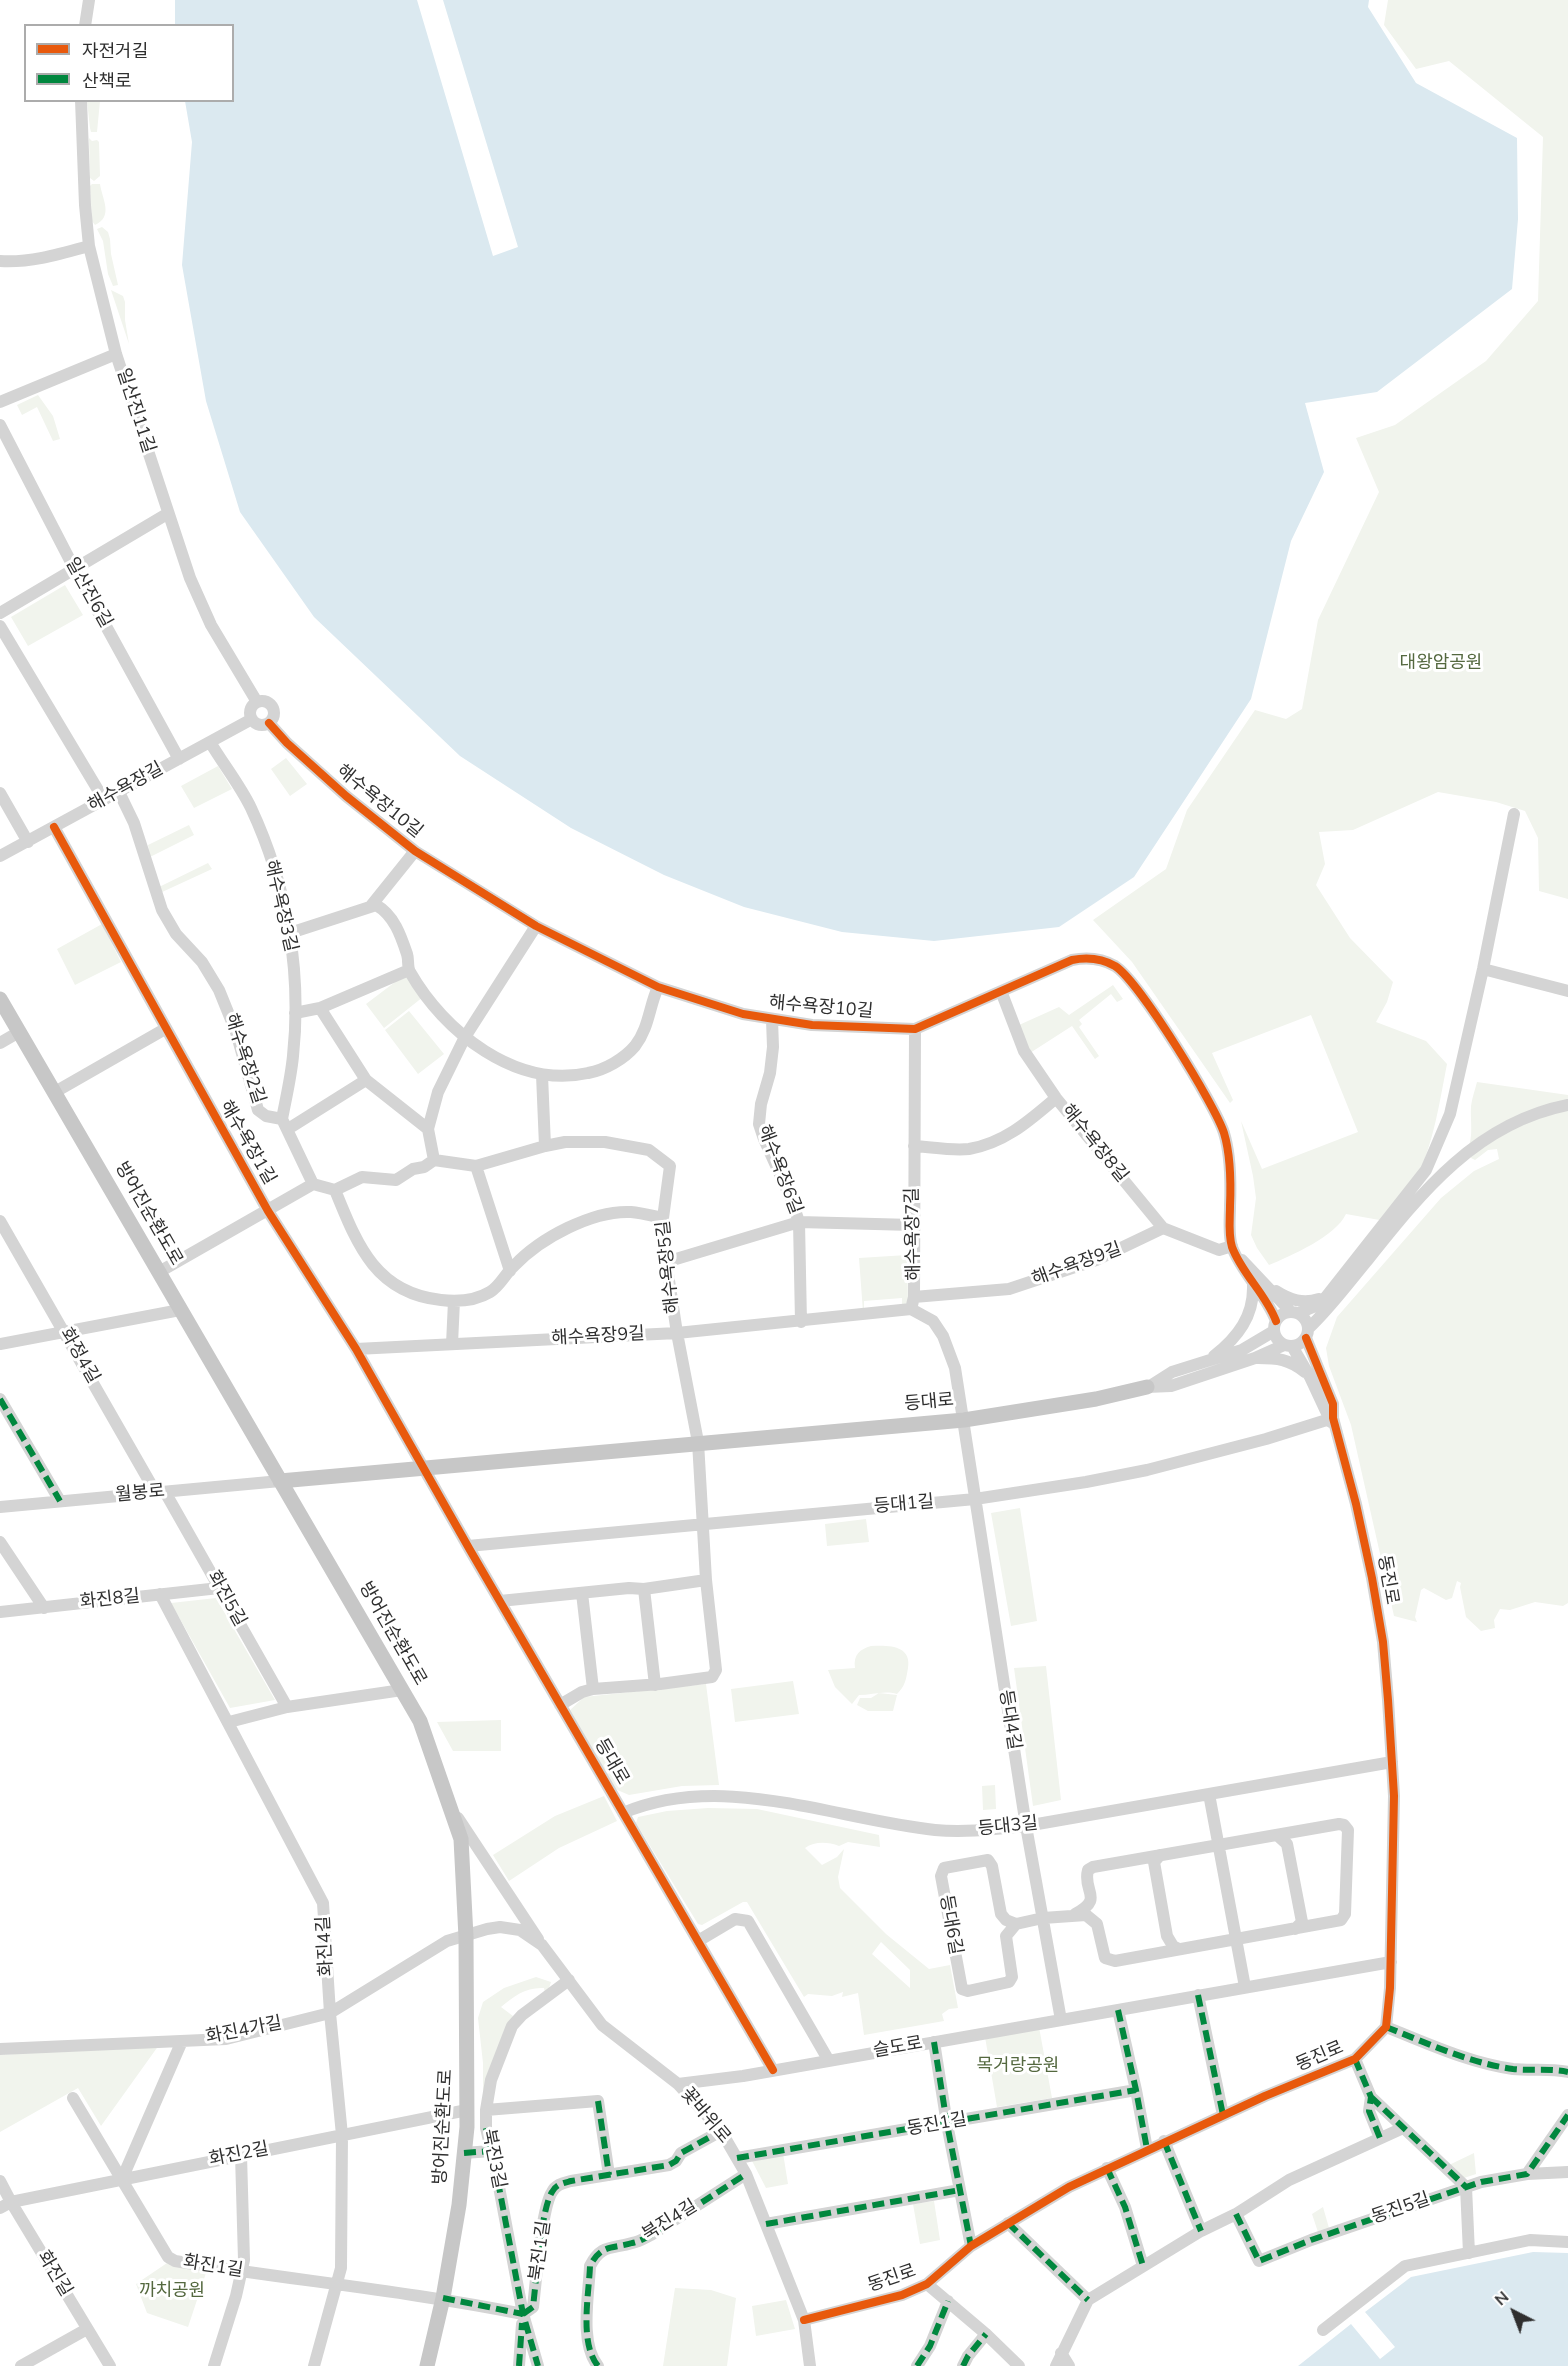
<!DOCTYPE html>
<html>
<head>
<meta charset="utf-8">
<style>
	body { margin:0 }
	#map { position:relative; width:1568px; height:2366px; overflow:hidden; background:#fff; font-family:"Nunito Sans","Noto Sans KR",sans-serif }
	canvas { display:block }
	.legend { position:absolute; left:24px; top:24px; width:210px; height:78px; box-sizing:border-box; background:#fff; border:2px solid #acacac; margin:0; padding:8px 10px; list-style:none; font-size:18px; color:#2f2f2f }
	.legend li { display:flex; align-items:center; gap:12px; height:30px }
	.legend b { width:30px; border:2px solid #acacac }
	.north { position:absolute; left:1484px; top:2282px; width:60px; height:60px; -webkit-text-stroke:4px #fff; paint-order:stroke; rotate:318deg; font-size:16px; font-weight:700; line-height:24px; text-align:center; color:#2f2f2f }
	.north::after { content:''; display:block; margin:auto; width:21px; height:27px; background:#2f2f2f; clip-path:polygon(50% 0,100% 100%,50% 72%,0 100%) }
</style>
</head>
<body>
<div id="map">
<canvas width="1568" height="2366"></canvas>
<ul class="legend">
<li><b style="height:8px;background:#e8590c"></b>자전거길</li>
<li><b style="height:8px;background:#00873e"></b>산책로</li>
</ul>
<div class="north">N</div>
</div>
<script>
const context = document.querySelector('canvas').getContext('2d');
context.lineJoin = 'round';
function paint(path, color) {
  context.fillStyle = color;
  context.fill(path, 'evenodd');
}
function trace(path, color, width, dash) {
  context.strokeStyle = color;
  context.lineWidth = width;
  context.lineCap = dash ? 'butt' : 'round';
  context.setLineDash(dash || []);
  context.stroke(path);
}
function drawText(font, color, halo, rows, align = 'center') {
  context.font = font + ' "Nunito Sans","Noto Sans KR",sans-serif';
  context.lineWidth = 6;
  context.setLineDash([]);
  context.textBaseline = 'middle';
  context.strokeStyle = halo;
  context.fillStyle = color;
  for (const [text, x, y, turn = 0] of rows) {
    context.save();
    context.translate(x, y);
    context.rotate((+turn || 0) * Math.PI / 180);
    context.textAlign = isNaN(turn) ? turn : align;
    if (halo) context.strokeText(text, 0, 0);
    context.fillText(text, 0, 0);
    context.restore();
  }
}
const green = new Path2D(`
	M 1388,0 L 1568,0 L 1568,899 L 1539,891 L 1538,838 L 1525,811 L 1496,802 L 1438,792 L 1353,830 L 1319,832 L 1325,864 L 1316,885 L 1350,938 L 1393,982 L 1387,1002 L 1376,1022 L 1426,1041 L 1447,1064 C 1439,1105 1432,1155 1409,1192 C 1402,1202 1393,1211 1385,1221 L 1346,1214 C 1336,1236 1291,1256 1269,1265 L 1257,1248 L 1251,1235 L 1256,1198 L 1253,1176 L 1241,1121 L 1262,1169 L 1358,1132 L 1311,1015 L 1212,1053 L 1233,1100 L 1230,1103 L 1132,962 L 1093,920 L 1166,869 L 1187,810 L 1255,710 L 1286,719 L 1302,709 L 1318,620 L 1379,492 L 1356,438 L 1395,425 L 1486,361 L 1538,301 L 1543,137 L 1449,61 L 1416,69 L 1384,25 Z
	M 87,101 L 100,101 L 97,132 L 91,132 L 90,128 Z
	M 89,138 L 92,141 L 97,140 L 99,142 L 100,176 L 94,181 L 90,178 Z
	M 92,184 L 100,184 C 102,199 114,216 95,225 L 92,221 L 90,186 Z
	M 102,227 L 108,232 L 110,239 L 111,254 L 118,285 L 113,286 L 108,274 L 103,241 L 97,229 Z
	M 111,290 L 123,296 L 125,302 L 125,320 L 129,344 Z
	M 38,395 L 53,416 L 60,439 L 53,441 L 37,407 L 22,415 L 17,405 Z
	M 65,585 L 83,615 L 28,646 L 11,617 Z
	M 286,758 L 307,784 L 290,796 L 271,769 Z
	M 218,766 L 232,789 L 194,808 L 181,786 Z
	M 189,825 L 194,835 L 150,857 L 148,845 Z
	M 208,863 L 212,869 L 160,893 L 159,887 Z
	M 102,924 L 121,962 L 75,985 L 57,949 Z
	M 403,976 L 407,976 L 423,997 L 384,1028 L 366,1004 Z
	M 1113,985 L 1123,999 L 1117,1002 L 1111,994 L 1079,1020 L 1082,1024 L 1079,1027 L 1099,1056 L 1095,1059 L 1072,1026 L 1030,1053 L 1019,1025 L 1059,1007 L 1069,1015 Z
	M 409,1011 L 444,1054 L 418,1074 L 385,1030 Z
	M 1477,1082 L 1568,1095 L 1568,1603 L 1563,1606 L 1535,1602 L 1510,1610 L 1500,1609 L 1494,1620 L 1495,1628 L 1481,1631 L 1466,1617 L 1460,1587 L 1461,1583 L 1457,1581 L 1452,1598 L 1446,1600 L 1424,1588 L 1421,1590 L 1415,1617 L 1417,1622 L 1394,1616 L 1351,1425 L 1329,1366 L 1326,1348 L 1337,1317 L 1441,1198 L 1474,1171 L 1499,1159 L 1497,1149 L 1488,1150 L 1475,1160 L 1471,1158 L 1467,1151 C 1474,1136 1470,1122 1471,1106 C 1472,1098 1475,1090 1477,1082 Z
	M 907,1255 L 908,1301 L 903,1307 L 863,1312 L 859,1258 ZM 902,1298 L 902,1306 L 864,1310 L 864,1301 Z
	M 1020,1508 L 1037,1621 L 1011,1626 L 991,1513 Z
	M 866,1519 L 869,1542 L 827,1546 L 825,1524 Z
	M 216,1598 L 275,1700 L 230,1708 L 171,1603 Z
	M 871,1646 C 888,1645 912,1645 908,1668 C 906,1680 905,1686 897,1694 C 884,1690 872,1695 859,1695 L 852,1704 L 835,1687 L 828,1670 L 855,1668 C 853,1655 860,1649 871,1646 Z
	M 1046,1666 L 1061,1800 L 1033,1806 L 1014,1668 Z
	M 793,1681 L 799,1714 L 735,1722 L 731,1689 Z
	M 706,1684 L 719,1785 L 682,1786 L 629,1795 L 615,1789 L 568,1712 L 584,1697 Z
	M 879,1693 L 897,1695 L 893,1711 L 868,1711 L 857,1705 L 860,1698 L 871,1698 Z
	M 501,1720 L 501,1751 L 453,1751 L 437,1722 Z
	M 995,1785 L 996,1809 L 983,1810 L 982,1786 Z
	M 604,1796 L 617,1821 L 559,1848 L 509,1881 L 493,1855 L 555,1816 Z
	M 708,1808 L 757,1809 L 879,1835 L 880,1847 L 848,1842 L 839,1846 C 828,1842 815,1841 805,1848 L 822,1865 L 837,1857 L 844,1849 L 838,1877 L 840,1888 L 886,1934 L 929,1969 L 950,1965 L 958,2008 L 949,2009 L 942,2014 L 944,2021 L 864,2035 L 858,1993 L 842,1997 L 843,1992 L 832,1996 L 808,1994 L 804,1997 L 747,1902 L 743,1902 L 702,1925 L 698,1924 L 636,1823 L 638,1817 L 667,1811 ZM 881,1942 L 910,1970 L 910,1988 L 872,1954 Z
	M 536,1977 L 551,1982 L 549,1988 L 545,1993 L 544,1988 C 526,1987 514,1996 501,2007 L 513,2016 L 483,2111 L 483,2063 L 478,2018 L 483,2002 L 504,1988 Z
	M 1039,2027 L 1052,2098 L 997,2107 L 985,2037 Z
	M 159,2045 L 101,2126 L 78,2088 L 0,2132 L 0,2055 Z
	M 783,2153 L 788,2184 L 766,2188 L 751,2159 Z
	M 1474,2153 L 1476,2174 L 1464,2178 L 1449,2165 Z
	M 934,2201 L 940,2240 L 920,2244 L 913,2204 Z
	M 1323,2207 L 1329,2228 L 1318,2232 L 1312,2214 Z
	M 167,2263 L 206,2273 L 188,2327 L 147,2313 L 136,2284 Z
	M 675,2288 L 711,2290 L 736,2298 L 727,2366 L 663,2366 Z
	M 786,2300 L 795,2329 L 756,2336 L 752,2306 Z`);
const water = new Path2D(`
	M 175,0 L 417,0 L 493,256 L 518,247 L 443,0 L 1369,0 L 1368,7 L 1416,83 L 1517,138 L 1518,219 L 1512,289 L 1377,392 L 1305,403 L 1324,472 L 1291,541 L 1251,699 L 1134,877 L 1059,927 L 934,941 L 842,932 L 744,907 L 664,875 L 571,828 L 460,756 L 314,617 L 240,512 L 206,401 L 182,265 L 192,142 L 185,101 L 232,100 L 232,26 L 175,25 Z
	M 1533,2252 L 1568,2253 L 1568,2366 L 1298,2366 L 1351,2324 L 1380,2359 L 1395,2347 L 1365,2312 L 1411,2277 Z`);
const minor = new Path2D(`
	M 85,26 L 89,0
	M 81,100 L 85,205 L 89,246 L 116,354 L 190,578 L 211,625 L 257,702
	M 0,261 C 30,263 60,254 89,246
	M 0,402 L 116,354
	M 0,425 L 74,568 L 179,759
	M 0,613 L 167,514
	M 0,626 L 104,800
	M250 713a12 12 0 1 1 24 0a12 12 0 1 1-24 0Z
	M 269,723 L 287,743 L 346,796 L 415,851 L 536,926 L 658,987 L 743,1014 L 812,1025 L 915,1029 L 1072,960 C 1087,957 1101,958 1115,966 C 1139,981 1215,1105 1224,1133 C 1231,1156 1231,1182 1230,1206 C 1230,1219 1228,1234 1232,1247 C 1242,1274 1266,1294 1276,1321
	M 210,742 C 223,764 240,785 251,808 C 287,885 302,971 293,1056 C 291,1077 286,1098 282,1119
	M 119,792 L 134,823 L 162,910 L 176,934 L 202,962 L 219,990 L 236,1032 L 258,1110 L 266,1116 L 282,1119 L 313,1184 L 335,1190
	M 0,793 L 28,842
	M 54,827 L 268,1211 L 356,1349 L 470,1550 L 773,2070
	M 0,856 L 252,719
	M 370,907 L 376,905 C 394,915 401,936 407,954 C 409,960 407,967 410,972 C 444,1032 516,1089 588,1073 C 605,1070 624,1059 635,1046 C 649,1028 649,1007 658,987
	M 290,933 L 370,907 L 415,851
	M 1483,969 L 1568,991
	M 1001,991 L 1024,1051 L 1056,1098 L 1163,1228 L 1219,1250 L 1232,1246
	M 320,1008 L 366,1080 L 428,1129
	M 295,1013 L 320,1008 L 409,970
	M 772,1020 L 773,1047 L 770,1073 L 761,1104 L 759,1124 L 764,1139 L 792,1201 L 799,1222 L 801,1322
	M 915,1029 L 914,1297 L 911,1309 L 933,1321 L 943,1336 L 955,1368 L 1026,1826 L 1061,2020
	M 0,1043 L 19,1032
	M 542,1075 L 545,1146
	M 55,1092 L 165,1029
	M 288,1129 L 366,1080
	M 914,1146 C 931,1147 952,1151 969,1149 C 1005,1143 1030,1120 1056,1098
	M 434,1160 L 476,1166 L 545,1146 L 565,1142 L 605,1142 L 649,1150 L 670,1166 L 663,1218 L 663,1241 L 677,1333 L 698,1442 L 706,1580 L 716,1670 L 712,1677 L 660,1684 L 593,1689 L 582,1692 L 560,1705
	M 434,1160 L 428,1129 L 438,1092 L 465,1037 L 536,926
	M 476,1166 L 510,1271
	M 335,1190 C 357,1244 375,1293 441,1300 C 458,1302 475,1301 490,1292 C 500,1286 505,1274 514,1266 C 540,1238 593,1210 631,1212 C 642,1213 653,1216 663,1218
	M 335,1190 L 362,1177 L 396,1180 L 413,1169 L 424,1167 L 434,1160
	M 0,1221 L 156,1493
	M 1242,1260 L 1291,1312
	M 666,1262 L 799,1222 L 913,1225
	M 159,1272 L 313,1184
	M 1276,1291 C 1290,1300 1303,1304 1319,1299
	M 914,1297 L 1009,1289 L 1096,1260 L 1163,1228
	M1274 1329a17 17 0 1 1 34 0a17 17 0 1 1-34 0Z
	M 1299,1313 L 1313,1307 L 1326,1297 L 1426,1170 L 1450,1114 L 1483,969 L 1514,814
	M 1309,1328 C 1330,1308 1347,1285 1366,1262 C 1421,1193 1476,1123 1568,1105
	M 0,1344 L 180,1310
	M 452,1344 L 454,1301
	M 1292,1346 L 1310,1377 L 1331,1422
	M 356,1349 L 677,1333 L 911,1309
	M 1214,1356 C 1238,1337 1254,1316 1253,1285
	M 1258,1358 C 1277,1358 1289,1359 1305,1372
	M 1150,1386 L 1172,1372 L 1242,1350 L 1274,1331
	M 1147,1387 L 1171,1386 L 1255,1358 L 1284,1345
	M 0,1399 L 60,1501
	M 165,1492 L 287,1707
	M 0,1507 L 280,1481
	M 0,1542 L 44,1608
	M 468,1546 L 975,1499 L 1086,1482 L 1147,1470 L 1266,1439 L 1333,1418
	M 644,1589 L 655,1685
	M 582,1593 L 593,1689
	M 160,1594 L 323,1903 L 330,2013 L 342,2135 L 341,2268 L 314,2366
	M 500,1601 L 629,1588 L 644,1589 L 706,1580
	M 0,1612 L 219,1588
	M 229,1722 L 287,1707 L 402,1690
	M 1209,1794 L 1245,1987
	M 623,1813 C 723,1771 833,1819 935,1830 C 965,1833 996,1829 1026,1826 L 1392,1762
	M 458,1818 L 538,1939
	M 1277,1835 L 1287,1844 L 1302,1922 L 1295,1929
	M 1160,1855 L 1154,1862 L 1167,1936 L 1173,1946 L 1179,1949
	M 1016,1924 L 1006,1936 L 1012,1977 L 1009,1982 L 968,1991 L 962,1989 L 941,1876 L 944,1868 L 988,1860 L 992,1866 L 1001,1914 L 1006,1920 L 1016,1924 L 1043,1918 L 1086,1915 L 1097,1924 L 1105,1958 L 1115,1961 L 1341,1920 L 1345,1914 L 1348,1830 L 1344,1825 L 1339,1824 L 1093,1867 L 1088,1870 C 1082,1892 1105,1898 1075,1914
	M 698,1941 L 735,1919 L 748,1921 L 829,2061
	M 1198,1995 L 1223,2115
	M 1118,2010 L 1136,2090 L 1147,2149
	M 1386,2027 C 1427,2043 1469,2063 1513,2069 C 1531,2071 1550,2068 1568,2072
	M 934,2042 L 947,2124 L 971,2246
	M 0,2049 L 226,2039 L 330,2013 L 447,1941 L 487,1929 L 500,1927 L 520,1930 L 542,1945 L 602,2025 L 678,2084 L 721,2131 L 746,2174 L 804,2320 L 810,2366
	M 1355,2059 L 1371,2097 L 1369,2111 L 1380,2138
	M 678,2084 L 743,2076 L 1391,1962
	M 1371,2097 L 1466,2187 L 1469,2253
	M 73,2098 L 168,2257 L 175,2261 C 291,2280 408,2291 523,2314
	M 486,2110 L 598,2101 L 609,2175
	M 1164,2141 L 1201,2231
	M 464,2153 L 491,2151
	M 737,2158 L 1136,2090
	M 1107,2168 L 1125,2207 L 1143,2266
	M 1527,2174 L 1568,2115
	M 122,2179 L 182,2041
	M 0,2181 L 11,2202 L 110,2366
	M 0,2208 L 11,2202 L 467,2110
	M 1236,2214 L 1259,2261 L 1311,2240 L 1481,2182 L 1527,2174 L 1568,2172
	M 1008,2223 L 1088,2300
	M 766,2224 L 960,2190
	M 927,2284 L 986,2334 L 1019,2366
	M 523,2314 L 533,2307 C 536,2283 541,2209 552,2192 C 556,2184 564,2183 571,2181 L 669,2165 L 676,2161 L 681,2153 L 721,2131
	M 804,2320 L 902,2295 L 927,2284 L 971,2246 L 1069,2187 L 1265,2096 L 1355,2059 L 1386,2027 L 1390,1988 L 1394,1796 L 1388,1700 L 1383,1642 L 1372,1578 L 1356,1504 L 1333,1418 L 1333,1404 L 1306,1338
	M 1323,2330 L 1405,2266 L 1530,2240 L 1568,2242
	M 1061,2353 L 1069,2366
	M 21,2366 L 87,2329
	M 214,2366 L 236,2296 L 244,2260 L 241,2155
	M 519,2366 L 522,2324
	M 538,2366 L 523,2314 L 496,2171 L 486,2128 L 486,2110 L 491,2080 L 512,2026 L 522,2015 L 569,1980
	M 598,2366 C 579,2343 589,2294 590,2266 C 601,2244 612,2249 632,2243 C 639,2242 645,2238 651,2235 L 746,2174
	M 917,2366 L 930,2346 L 948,2301
	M 963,2366 L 968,2356 L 986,2334
	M 1056,2366 L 1088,2300 L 1201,2231 L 1236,2214 L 1289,2180 L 1403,2128`);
const major = new Path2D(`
	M 0,999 L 420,1721 L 461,1839 L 466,1937 L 467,2127 L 459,2205 L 443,2298 L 427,2366
	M 280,1481 L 964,1420 L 1096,1399 L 1147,1387`);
const quiet = new Path2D(`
	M 0,1399 L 60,1501
	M 1198,1995 L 1223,2115
	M 1118,2010 L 1136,2090 L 1147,2149
	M 1386,2027 C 1427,2043 1469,2063 1513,2069 C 1531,2071 1550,2068 1568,2072
	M 934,2042 L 947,2124 L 971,2246
	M 1355,2059 L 1371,2097 L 1369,2111 L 1380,2138
	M 1371,2097 L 1466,2187
	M 598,2101 L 609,2175
	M 486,2128 L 496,2171 L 523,2314 L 538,2366
	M 1164,2141 L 1201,2231
	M 464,2153 L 491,2151
	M 737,2158 L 1136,2090
	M 1107,2168 L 1125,2207 L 1143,2266
	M 1236,2214 L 1259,2261 L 1311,2240 L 1481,2182 L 1527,2174 L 1568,2115
	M 1008,2223 L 1088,2300
	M 766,2224 L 960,2190
	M 443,2298 L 523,2314
	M 523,2314 L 533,2307 C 536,2283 541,2209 552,2192 C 556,2184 564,2183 571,2181 L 669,2165 L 676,2161 L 681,2153 L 721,2131
	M 519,2366 L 522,2323
	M 598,2366 C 579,2343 589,2294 590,2266 C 601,2244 612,2249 632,2243 C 639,2242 645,2238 651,2235 L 746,2174
	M 917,2366 L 930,2346 L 948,2301
	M 963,2366 L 968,2356 L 986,2334`);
const cycleway = new Path2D(`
	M 269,723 L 287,743 L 346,796 L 415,851 L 536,926 L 658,987 L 743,1014 L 812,1025 L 915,1029 L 1072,960 C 1087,957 1101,958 1115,966 C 1139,981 1215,1105 1224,1133 C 1231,1156 1231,1182 1230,1206 C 1230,1219 1228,1234 1232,1247 C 1242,1274 1266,1294 1276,1321
	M 54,827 L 268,1211 L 356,1349 L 470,1550 L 773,2070
	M 804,2320 L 902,2295 L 927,2284 L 971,2246 L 1069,2187 L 1265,2096 L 1355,2059 L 1386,2027 L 1390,1988 L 1394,1796 L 1388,1700 L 1383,1642 L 1372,1578 L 1356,1504 L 1333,1418 L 1333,1404 L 1306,1338`);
const streetNames = [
	["일산진11길",135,411,72],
	["일산진6길",88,593,61],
	["해수욕장길",126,788,-29],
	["해수욕장10길",379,802,39],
	["해수욕장3길",280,906,77],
	["해수욕장10길",821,1008,5],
	["해수욕장2길",244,1059,72],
	["해수욕장1길",247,1143,60],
	["해수욕장8길",1094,1144,51],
	["해수욕장6길",779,1170,69],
	["방어진순환도로",148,1214,60],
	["해수욕장7길",914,1234,-91],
	["해수욕장9길",1077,1265,-20],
	["해수욕장5길",669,1267,-96],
	["해수욕장9길",598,1337,-3],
	["화정4길",79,1356,60],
	["등대로",929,1403,-5],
	["월봉로",140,1494,-5],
	["등대1길",904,1505,-5],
	["동진로",1387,1580,80],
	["화진5길",226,1599,61],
	["화진8길",110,1600,-6],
	["방어진순환도로",392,1634,60],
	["등대4길",1009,1720,81],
	["등대로",611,1762,60],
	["등대3길",1008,1827,-6],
	["등대6길",950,1925,80],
	["화진4길",326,1946,-93],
	["화진4가길",244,2031,-11],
	["슬도로",898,2048,-10],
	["동진로",1320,2057,-23],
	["꽃바위로",705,2116,50],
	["동진1길",937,2125,-10],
	["방어진순환도로",444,2127,-87],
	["화진2길",239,2155,-11],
	["북진3길",493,2159,79],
	["동진5길",1401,2209,-19],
	["북진4길",670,2221,-32],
	["북진1길",541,2251,-82],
	["화진1길",213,2267,9],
	["화진길",54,2274,59],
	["동진로",892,2279,-19]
];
const parkNames = [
	["대왕암공원",1441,664],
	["목거랑공원",1018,2067],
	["까치공원",172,2292]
];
paint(green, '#f1f4ed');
paint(water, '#dbe9f0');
trace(minor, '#d4d4d4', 12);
trace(major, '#c7c7c7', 15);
trace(quiet, '#00873e', 6, [12, 6]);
trace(cycleway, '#e8590c', 8);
drawText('18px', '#2f2f2f', '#fff', streetNames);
drawText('18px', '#54683f', '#fff', parkNames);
</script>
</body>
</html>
